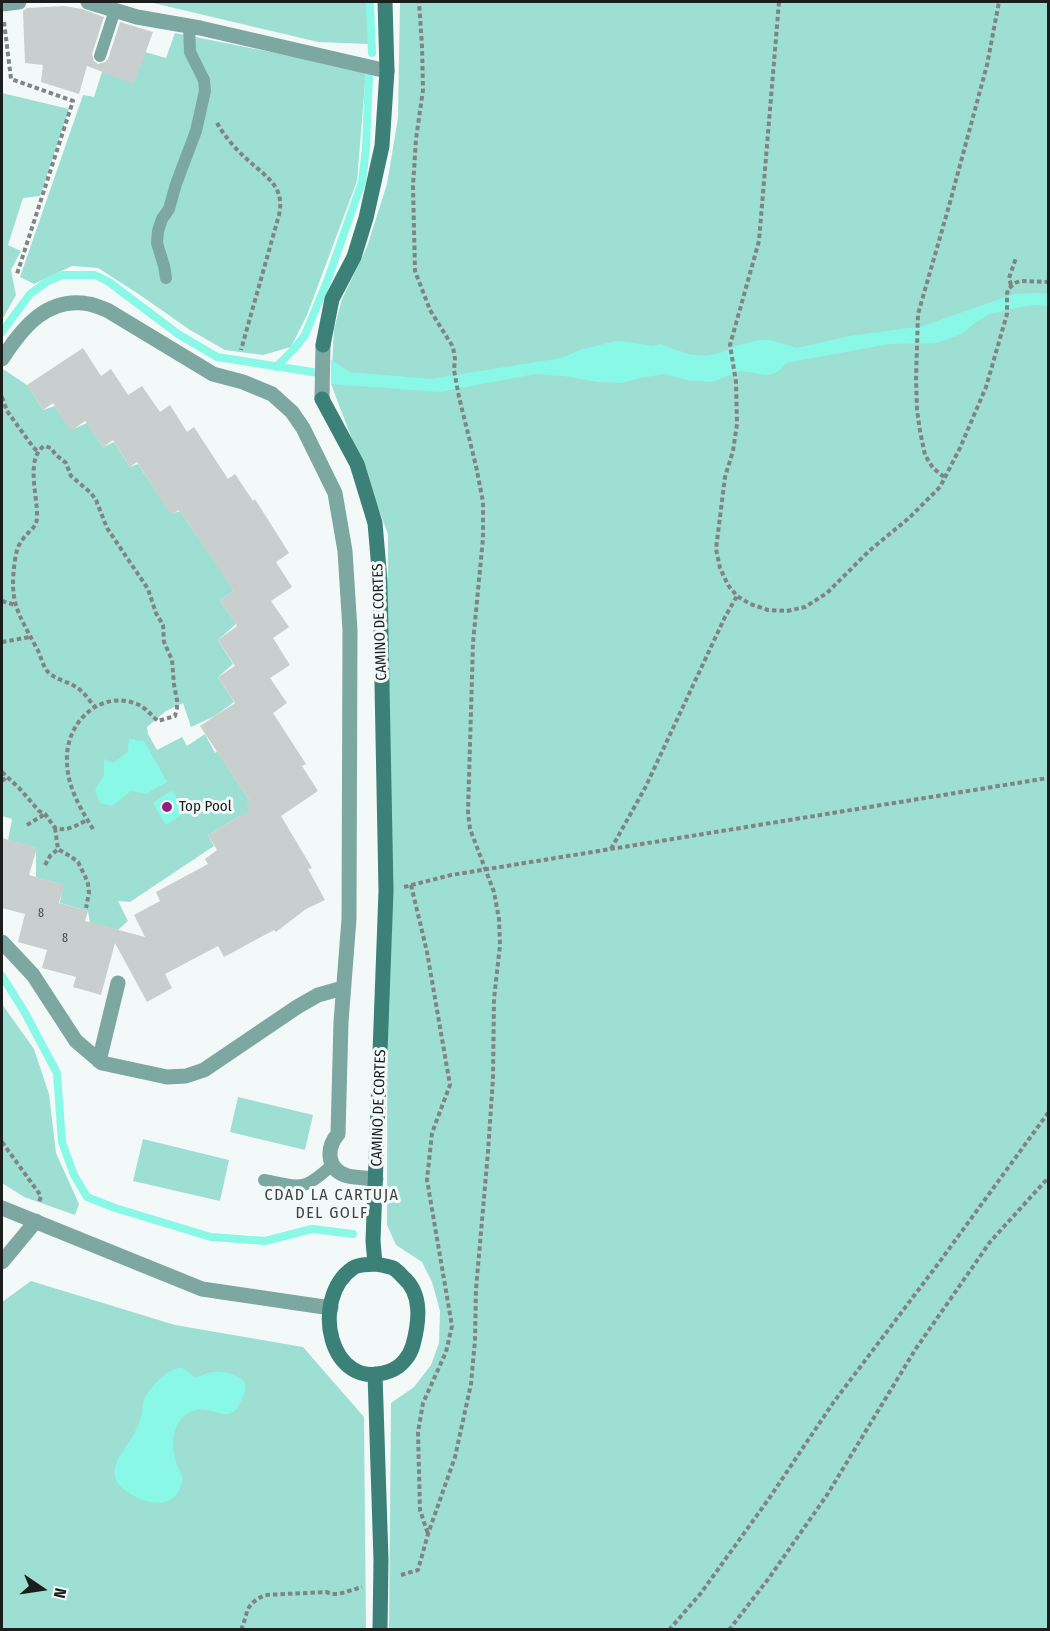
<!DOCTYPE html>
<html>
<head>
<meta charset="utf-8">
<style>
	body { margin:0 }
	#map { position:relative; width:1050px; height:1631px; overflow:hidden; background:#f3f9f8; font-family:"Fira Sans Condensed",sans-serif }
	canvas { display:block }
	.frame { position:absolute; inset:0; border:3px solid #1c1e1e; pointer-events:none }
	.north { position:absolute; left:12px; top:1559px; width:60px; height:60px; -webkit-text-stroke:4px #f3f9f8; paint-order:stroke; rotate:103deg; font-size:16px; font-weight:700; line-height:24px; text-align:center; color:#1c1e1e }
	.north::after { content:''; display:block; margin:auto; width:21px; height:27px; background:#1c1e1e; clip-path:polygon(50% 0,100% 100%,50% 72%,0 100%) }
</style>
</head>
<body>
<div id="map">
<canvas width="1050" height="1631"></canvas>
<div class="frame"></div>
<div class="north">N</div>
</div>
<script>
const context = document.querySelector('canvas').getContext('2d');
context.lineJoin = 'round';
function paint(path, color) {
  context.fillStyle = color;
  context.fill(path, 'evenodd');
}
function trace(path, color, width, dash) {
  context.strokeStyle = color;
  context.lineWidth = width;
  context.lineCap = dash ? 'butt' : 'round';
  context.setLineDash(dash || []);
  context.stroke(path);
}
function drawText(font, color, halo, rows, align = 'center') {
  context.font = font + ' "Fira Sans Condensed",sans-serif';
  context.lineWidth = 6;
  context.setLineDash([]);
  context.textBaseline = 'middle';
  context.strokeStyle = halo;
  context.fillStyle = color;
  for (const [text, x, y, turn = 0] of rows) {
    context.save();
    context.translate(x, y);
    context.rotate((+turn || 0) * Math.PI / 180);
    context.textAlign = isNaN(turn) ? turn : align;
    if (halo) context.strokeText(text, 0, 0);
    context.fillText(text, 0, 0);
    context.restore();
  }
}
const green = new Path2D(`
	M 149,2 L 369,2 L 368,44 L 318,42 Z
	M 400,2 L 1048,2 L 1048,1629 L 389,1629 L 391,1403 L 414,1387 L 431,1365 L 439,1343 L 440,1311 L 432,1282 L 422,1262 L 396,1245 L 387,1225 L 388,534 L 331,384 L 334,329 L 342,299 L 367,247 L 387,184 L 398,118 Z
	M 175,33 L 366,71 L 357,181 L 307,315 L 291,347 L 263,355 L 225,350 L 190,330 L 140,295 L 98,268 L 72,266 L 34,284 L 20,277 L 83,95 L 94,97 L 102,72 L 145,52 L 166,58 Z
	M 2,93 L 69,109 L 40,196 L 23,198 L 8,245 L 21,251 L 11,270 L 16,295 L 2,320 Z
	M 3,369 L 27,385 L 43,410 L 55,406 L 71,430 L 87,423 L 103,447 L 114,442 L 130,467 L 138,464 L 171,514 L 180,511 L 196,535 L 199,536 L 234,591 L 220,600 L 236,624 L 218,640 L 233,664 L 218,677 L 234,702 L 215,716 L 191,727 L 183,703 L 166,711 L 147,727 L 148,734 L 157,750 L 182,737 L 187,746 L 205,734 L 215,753 L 217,751 L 250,801 L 247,804 L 260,824 L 240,816 L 208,835 L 214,846 L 130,902 L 118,901 L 128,921 L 118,930 L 90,923 L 88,911 L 60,903 L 63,885 L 36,877 L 36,848 L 8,840 L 12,819 L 2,816 L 2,372 Z
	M 2,1004 L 34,1049 L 49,1094 L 56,1153 L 79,1204 L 75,1215 L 24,1197 L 2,1183 Z
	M 238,1097 L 313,1115 L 305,1150 L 230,1132 Z
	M 143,1139 L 229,1160 L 220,1201 L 133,1181 Z
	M 31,1281 L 175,1325 L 303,1347 L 364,1417 L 366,1629 L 2,1629 L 2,1302 Z`);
const water = new Path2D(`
	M 1038,293 L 1048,294 L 1048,306 L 1034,305 L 1015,308 L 990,314 L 976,322 L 962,334 L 936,343 L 889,344 L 786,363 L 781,369 L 775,373 L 767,375 L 741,371 L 712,382 L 687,380 L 664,374 L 641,378 L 622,383 L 598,382 L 564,376 L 535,374 L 440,392 L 331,384 L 331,360 L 350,372 L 431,379 L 561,358 L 583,349 L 616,341 L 629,342 L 652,346 L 660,344 L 688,354 L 704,356 L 720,353 L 736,346 L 758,340 L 771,340 L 797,348 L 849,336 L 923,326 L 1014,294 Z
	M 129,739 L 144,741 L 167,782 L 146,794 L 131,791 L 112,806 L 100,803 L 95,789 L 104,775 L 104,759 L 113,763 L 128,752 Z
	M 172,790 L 185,812 L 166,825 L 153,803 Z
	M 178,1368 L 182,1368 L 195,1377 C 199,1377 202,1375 205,1374 C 218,1369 234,1373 244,1381 C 247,1389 245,1392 242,1398 C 231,1430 213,1403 193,1411 C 172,1419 170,1444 176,1462 C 178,1469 184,1475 182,1483 C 173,1516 136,1502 119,1485 C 115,1480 114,1473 115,1468 C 117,1457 129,1443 135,1432 C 137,1427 140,1421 142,1415 C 143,1411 142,1406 143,1402 C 147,1390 166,1370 178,1368 Z`);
const stream = new Path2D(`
	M 370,2 L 372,53
	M 2,332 L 30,294 L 48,281 L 63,275 L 95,275 L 109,282 L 178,334 L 217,357 L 325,374
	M 276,367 L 295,348 L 305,335 L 328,279 L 362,182 L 366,148 L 369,77
	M 2,976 L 24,1011 L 57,1073 L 62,1142 L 74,1175 L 87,1197 L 115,1208 L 211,1237 L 265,1241 L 312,1229 L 353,1234`);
const building = new Path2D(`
	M 64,6 L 82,9 L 104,17 L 92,54 L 94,61 L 98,64 L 105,62 L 108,59 L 120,22 L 153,32 L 134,84 L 87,66 L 79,94 L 41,82 L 43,65 L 25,63 L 23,11 L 27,8 Z
	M 83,348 L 101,376 L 111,369 L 128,395 L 142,386 L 160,412 L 170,405 L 187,432 L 194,427 L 228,479 L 235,474 L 253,501 L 255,499 L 289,553 L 276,562 L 292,587 L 271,601 L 289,627 L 273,638 L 290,665 L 270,678 L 287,703 L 273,713 L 306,764 L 302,766 L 318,791 L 281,816 L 312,868 L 308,869 L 325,900 L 306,909 L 276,932 L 274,930 L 224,957 L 218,946 L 165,974 L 172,988 L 147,1002 L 115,943 L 101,995 L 73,987 L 76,977 L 42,968 L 47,950 L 18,942 L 25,914 L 2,908 L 2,838 L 37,848 L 29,875 L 64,885 L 59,903 L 88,911 L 85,921 L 145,937 L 134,915 L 160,901 L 156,892 L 208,864 L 205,859 L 217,850 L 208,835 L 250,810 L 246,804 L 250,801 L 200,726 L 235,703 L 218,677 L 235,666 L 218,640 L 237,626 L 220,600 L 234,591 L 179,510 L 171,515 L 137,462 L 130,467 L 113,440 L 103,447 L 85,421 L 71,431 L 53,403 L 43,410 L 27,385 Z`);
const path = new Path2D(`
	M 779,2 L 759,241 L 730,345 L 736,382 L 737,424 L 733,451 L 725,477 L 716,549 L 720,568 L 728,585 L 737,596 L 750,604 L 768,610 L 787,611 L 805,607 L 827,593 L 869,551 L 909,518 L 940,487 L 960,448 L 986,387 L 1007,314 L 1007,294 L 1008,289 L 1015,283 L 1020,281 L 1048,282
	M 4,22 L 11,79 L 73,101 L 17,274
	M 217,123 C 225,137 237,151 250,162 C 259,170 270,178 276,188 C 281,197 281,206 279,215 L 241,350
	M 1011,285 L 1009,278 L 1016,258
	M 2,397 L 7,411 L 33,447 L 38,452
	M 944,477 L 933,468 L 925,455 L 920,431 L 917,410 L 916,379 L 918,314 L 949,206 L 987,65 L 999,2
	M 2,601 L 15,605
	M 2,642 L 30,637
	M 2,772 L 20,789 L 39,811 L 45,814 L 55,828 C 67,832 77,825 87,820
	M 2,781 L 7,777
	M 27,825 L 45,814
	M 55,828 L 58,849 L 70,856 L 78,862 L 85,876 L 88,884 L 89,893 L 86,908
	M 93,829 C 80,808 67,786 67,761 C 65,724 99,689 137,704 C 146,708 151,715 158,721 L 175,716 L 177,708 L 177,700 L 174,685 L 172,660 L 164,642 L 163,625 L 156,613 L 148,589 L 107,528 L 96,500 L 91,493 L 71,476 L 66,463 L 55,454 L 51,448 L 44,446 C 25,459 38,497 37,517 C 37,528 29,530 23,539 C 18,545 16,552 15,560 C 9,602 17,611 36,647 C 41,655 42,665 48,672 C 56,680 67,681 76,687 C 84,692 89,700 95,707
	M 611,849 L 645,788 L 725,617 L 737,596
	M 45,865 L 50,856 L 58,849
	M 411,885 L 427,952 L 450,1085 L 432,1133 L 427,1180 L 452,1326 L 446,1352 L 423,1403 L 418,1432 L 420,1510 L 428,1534
	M 404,887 L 451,875 L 1048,778
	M 2,1142 L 41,1196 L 39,1203
	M 401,1575 L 418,1570 L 428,1534 L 455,1457 L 471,1384 L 475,1340 L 476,1289 L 488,1152 L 493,1078 L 494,999 L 500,945 L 499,919 L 494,892 L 470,829 L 468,812 L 473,643 L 483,538 L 483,502 L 476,466 L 459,397 L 454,370 L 455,359 L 453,347 L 430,310 L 415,271 L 413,186 L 416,139 L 423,90 L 422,46 L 419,2
	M 241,1630 C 249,1611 244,1605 265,1595 L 326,1592 L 332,1594 L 339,1594 L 362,1587
	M 669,1630 L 701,1593 L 768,1500 L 833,1403 L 938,1264 L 1048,1113
	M 729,1630 L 769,1578 L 827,1495 L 915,1350 L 990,1242 L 1048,1178`);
const lane = new Path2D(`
	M 100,56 L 115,10
	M 166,278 L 164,266 L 157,243 L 158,231 L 162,219 L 169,209 L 176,184 L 196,131 L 205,91 L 204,80 L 190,52 L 189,25
	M 264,1180 C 301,1187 303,1192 332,1165`);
const street = new Path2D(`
	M 88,2 L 137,17 L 200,28 L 387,71
	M 2,4 L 19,2
	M 2,359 C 22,328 47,296 89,304 C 95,305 101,308 107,310 L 213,374 L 243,382 L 272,394 L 292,412 L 303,428 L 335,493 L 345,551 L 350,630 L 349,919 L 341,1022 L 338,1134 C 326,1148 326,1170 348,1176 C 357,1178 367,1178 376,1179
	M 322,399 L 323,345
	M 2,942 L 33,975 L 76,1041 L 102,1063 L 167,1077 L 186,1076 L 204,1070 L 297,1007 L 318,995 L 343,988
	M 99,1061 L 118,983
	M 2,1208 L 202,1289 L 331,1308
	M 2,1262 L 36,1221`);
const secondary = new Path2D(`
	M 323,345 L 332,299 L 354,257 L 366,218 L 382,146 L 387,71 L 385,2
	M 322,399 L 357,464 L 375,523 L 380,581 L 386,891 L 373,1241 L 375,1264
	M 375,1264 C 381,1265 388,1266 393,1268 C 397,1270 400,1274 403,1277 C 423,1294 419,1322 413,1345 C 410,1356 401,1367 390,1371 C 329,1394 309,1298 353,1268 C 358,1264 368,1265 375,1264 Z
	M 375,1374 L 381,1560 L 380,1630`);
const markers = [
	[167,807,6,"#8f2082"]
];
const numberNames = [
	["8",41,914],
	["8",65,939]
];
const streetNames = [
	["CAMINO DE CORTES",380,622,-92],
	["CAMINO DE CORTES",379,1108,-88]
];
const poiNames = [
	["Top Pool",179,807]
];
const neighbourhoodNames = [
	["CDAD LA CARTUJA",332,1196],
	["DEL GOLF",332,1214]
];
paint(green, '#9edfd4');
paint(water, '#89f8e7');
trace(stream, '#89f8e7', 8);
paint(building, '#c9cfce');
trace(path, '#818484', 4, [4.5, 3]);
trace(lane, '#7da8a1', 12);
trace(street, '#7da8a1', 15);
trace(secondary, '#3c8178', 15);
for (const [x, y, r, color] of markers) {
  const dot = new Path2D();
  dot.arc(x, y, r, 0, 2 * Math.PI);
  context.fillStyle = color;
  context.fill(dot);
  trace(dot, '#f3f9f8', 2);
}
drawText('12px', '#474a4a', null, numberNames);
drawText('15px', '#1c1e1e', '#f3f9f8', streetNames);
drawText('15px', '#1c1e1e', '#f3f9f8', poiNames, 'left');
context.letterSpacing = '1.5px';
drawText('16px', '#3f4443', '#f3f9f8', neighbourhoodNames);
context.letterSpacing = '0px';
</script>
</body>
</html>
